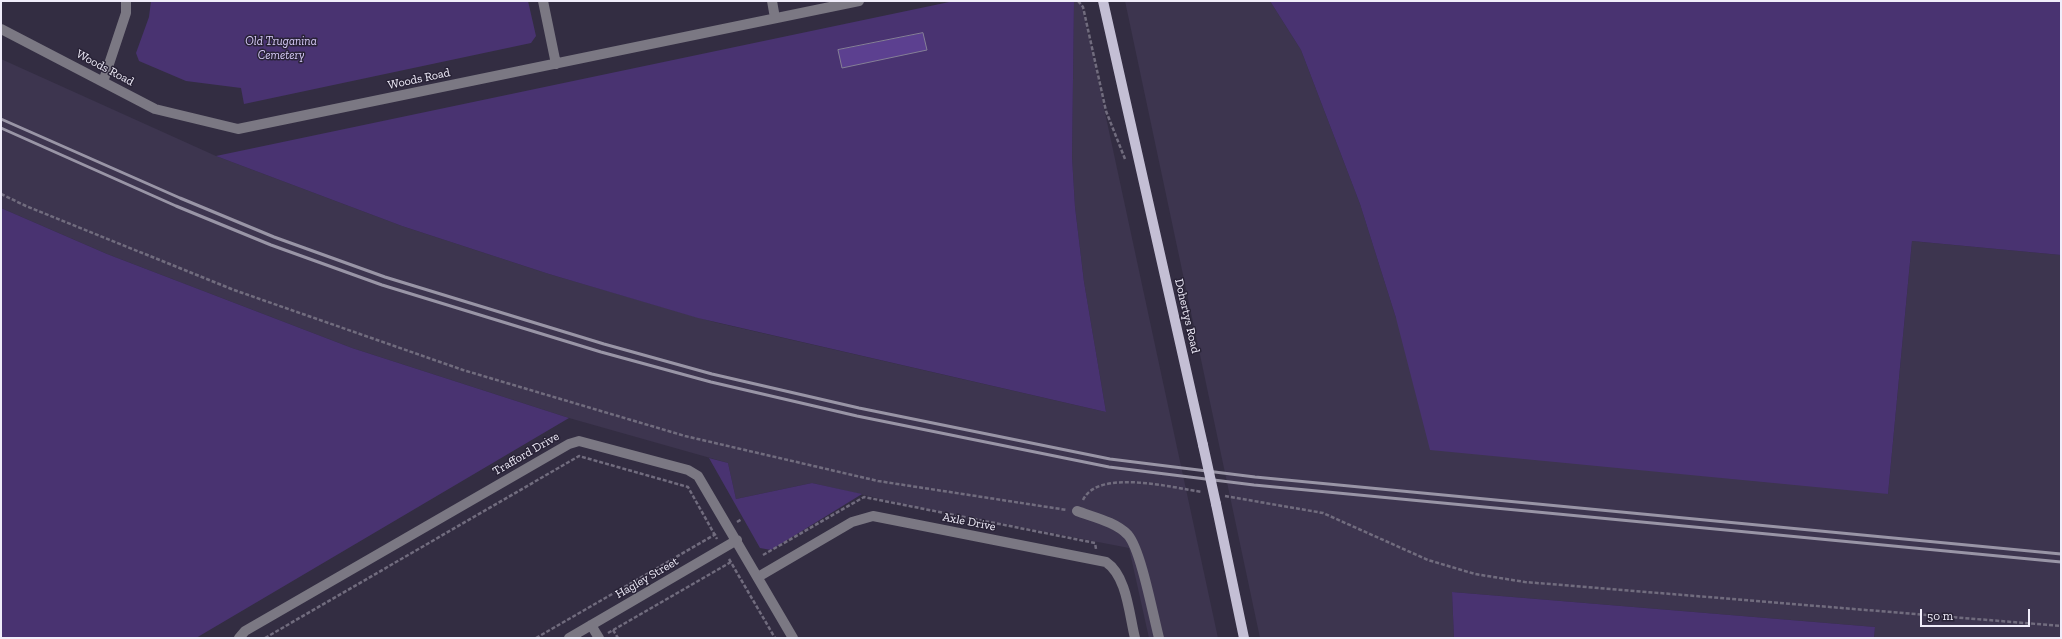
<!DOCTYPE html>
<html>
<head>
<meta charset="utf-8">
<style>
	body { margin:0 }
	#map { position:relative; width:2062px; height:639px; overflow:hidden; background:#332d42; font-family:"Zilla Slab",serif }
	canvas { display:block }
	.frame { position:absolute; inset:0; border:2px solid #f0edfa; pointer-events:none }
	.scale { position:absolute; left:1920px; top:609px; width:110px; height:18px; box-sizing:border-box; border:2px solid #f0edfa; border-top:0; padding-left:5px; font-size:12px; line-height:14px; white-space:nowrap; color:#f0edfa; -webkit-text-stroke:3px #292337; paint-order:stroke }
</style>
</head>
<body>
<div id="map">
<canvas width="2062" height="639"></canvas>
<div class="frame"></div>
<div class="scale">50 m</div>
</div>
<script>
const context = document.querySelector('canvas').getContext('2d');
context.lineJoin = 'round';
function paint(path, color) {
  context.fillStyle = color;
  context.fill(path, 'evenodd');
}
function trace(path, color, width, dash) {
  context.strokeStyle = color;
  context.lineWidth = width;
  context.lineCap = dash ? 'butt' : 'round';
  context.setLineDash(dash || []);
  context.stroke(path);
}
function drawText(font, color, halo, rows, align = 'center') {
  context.font = font + ' "Zilla Slab",serif';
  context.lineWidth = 3;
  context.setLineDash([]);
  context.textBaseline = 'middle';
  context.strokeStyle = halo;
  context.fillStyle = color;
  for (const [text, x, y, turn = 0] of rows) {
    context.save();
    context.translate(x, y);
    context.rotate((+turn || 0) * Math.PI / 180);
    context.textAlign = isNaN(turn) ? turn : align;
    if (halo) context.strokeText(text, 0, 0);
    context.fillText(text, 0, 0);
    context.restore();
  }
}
const built = new Path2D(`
	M 1074,1 L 1081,1 L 1218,638 L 1149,638 L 1129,548 L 907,505 L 812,483 L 736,499 L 728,463 L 569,418 L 352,348 L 107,254 L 1,208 L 1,59 L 216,156 L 402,226 L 549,274 L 714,322 L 1106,412 L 1084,282 L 1075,207 L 1072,157 Z
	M 1125,1 L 1270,1 L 1301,50 L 1360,204 L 1396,318 L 1888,494 L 1912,241 L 2061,255 L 2061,638 L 1874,638 L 1875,627 L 1452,592 L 1454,638 L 1260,638 Z`);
const green = new Path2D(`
	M 151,1 L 528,1 L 536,36 L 531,43 L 244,104 L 241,88 L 186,81 L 139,61 L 136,53 L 149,17 Z
	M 954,1 L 1074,1 L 1072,157 L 1075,207 L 1084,282 L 1106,412 L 698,318 L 549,274 L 402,226 L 216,156 Z
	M 1270,1 L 2061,1 L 2061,255 L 1912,241 L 1888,494 L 1430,450 L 1396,318 L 1360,204 L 1301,50 Z
	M 1,208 L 107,254 L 352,348 L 569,418 L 196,638 L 1,638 Z
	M 709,458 L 728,463 L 736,499 L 812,483 L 862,494 L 771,550 L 760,548 Z
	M 1452,592 L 1875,627 L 1874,638 L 1454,638 Z`);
const building = new Path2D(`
	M 923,33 L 927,50 L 842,68 L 838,50 Z`);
const path = new Path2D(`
	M 1078,1 L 1083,7 L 1106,111 L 1125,159
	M 1,194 L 26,206 L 234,290 L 463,370 L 685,436 L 878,481 L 1067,510
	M 1225,496 L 1323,513 L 1428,560 L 1475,574 L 1525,582 L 2061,626
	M 1083,500 C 1098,468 1174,488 1202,492
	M 737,522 L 742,519
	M 763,555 L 864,497 L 1095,543 L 1096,549
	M 729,559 L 775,638
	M 613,630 L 618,638
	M 608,633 L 731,562
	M 265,638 L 579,456 L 688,487 L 717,539
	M 536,638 L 716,534`);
const minor = new Path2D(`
	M 543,1 L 556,64
	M 772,1 L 775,18
	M 1,29 L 155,109 L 238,129 L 859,1
	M 103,82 L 126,13 L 126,1
	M 1077,511 C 1093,517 1116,522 1128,535 C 1141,550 1153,615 1159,638
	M 758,577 L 852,522 L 873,516 L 1106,562 C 1127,576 1129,614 1135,638
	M 591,625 L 599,638
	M 239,638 L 245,631 L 569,444 L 579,441 L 688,470 L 698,476 L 793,638
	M 569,638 L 737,540`);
const major = new Path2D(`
	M 1103,1 L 1203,445
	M 1216,504 L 1244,638`);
const rail = new Path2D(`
	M 1,119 L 180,198 L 274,237 L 385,277 L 604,344 L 712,374 L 859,408 L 1110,459 L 1255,477 L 2061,554
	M 1,128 L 176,206 L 271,245 L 382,285 L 601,352 L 711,382 L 857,416 L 1109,467 L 1254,485 L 2061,562`);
const majorBridge = new Path2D(`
	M 1203,445 L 1216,504`);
const parkNames = [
	["Old Truganina",281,42],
	["Cemetery",281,56]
];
const streetNames = [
	["Woods Road",105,68,28],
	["Woods Road",419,79,-12],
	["Dohertys Road",1187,316,77],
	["Trafford Drive",526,454,-30],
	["Axle Drive",969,522,11],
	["Hagley Street",647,578,-30]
];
paint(built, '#3d354f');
paint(green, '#493371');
paint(building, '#5c4090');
trace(building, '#857f97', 1);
trace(path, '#716c7e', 2.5, [4, 2]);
trace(minor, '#7b7883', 10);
trace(major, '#c4bfd5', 10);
trace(rail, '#9995a6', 3);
trace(majorBridge, '#c4bfd5', 10);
drawText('italic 12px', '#d8ccf9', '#292337', parkNames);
drawText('12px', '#f0edfa', '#292337', streetNames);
</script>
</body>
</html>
